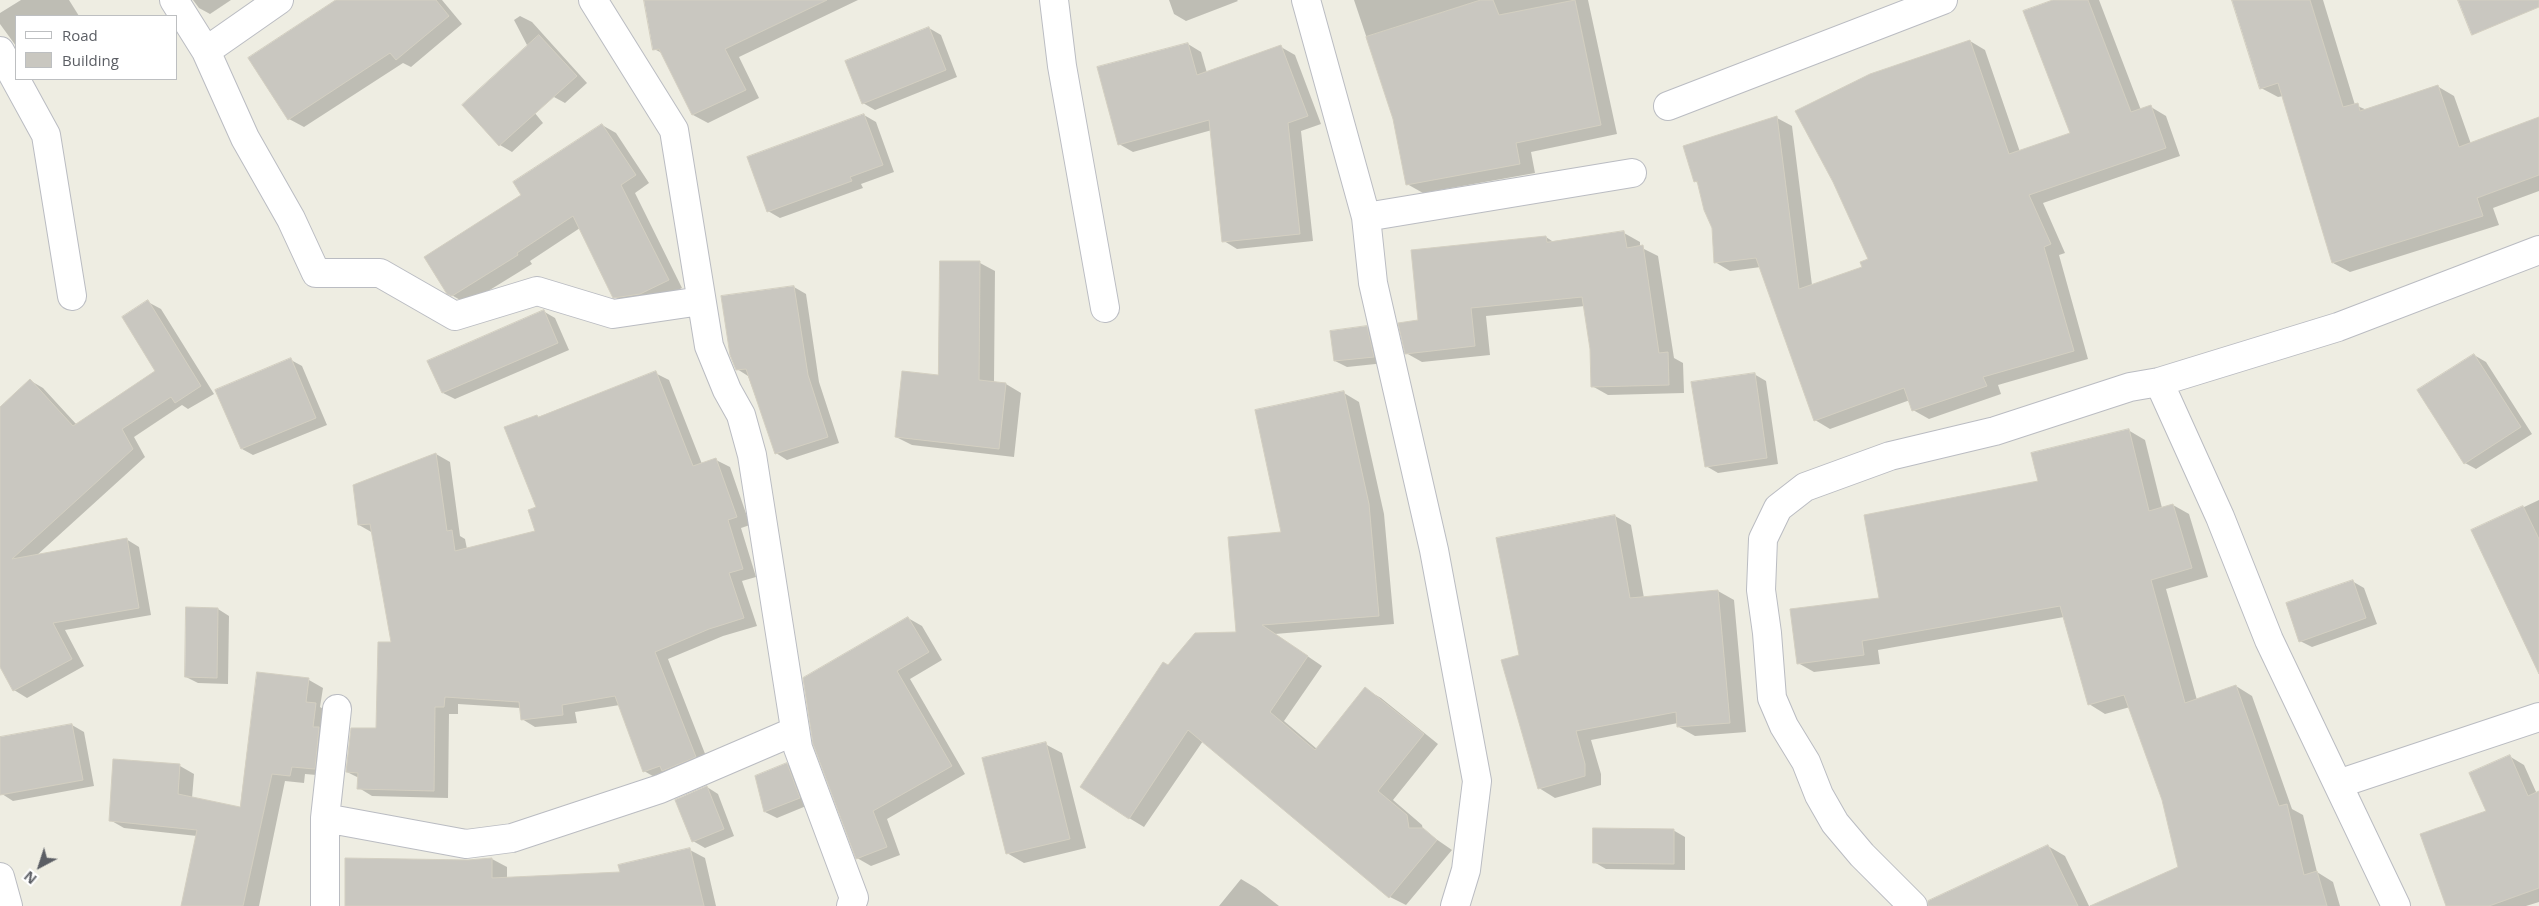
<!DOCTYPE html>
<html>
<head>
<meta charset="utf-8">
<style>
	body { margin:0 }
	#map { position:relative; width:2539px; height:906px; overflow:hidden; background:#eeede2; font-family:"Open Sans",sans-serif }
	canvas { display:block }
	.legend { position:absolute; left:15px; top:15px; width:162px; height:65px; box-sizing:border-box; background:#fff; border:1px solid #bdbfc1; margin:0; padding:6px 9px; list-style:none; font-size:15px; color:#5b5e64 }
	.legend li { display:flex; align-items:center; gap:10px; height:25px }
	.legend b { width:25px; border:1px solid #bdbfc1 }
	.north { position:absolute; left:15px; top:841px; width:50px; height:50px; -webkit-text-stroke:4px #fff; paint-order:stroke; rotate:220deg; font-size:14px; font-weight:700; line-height:20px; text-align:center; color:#5b5e64 }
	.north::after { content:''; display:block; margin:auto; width:18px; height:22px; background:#5b5e64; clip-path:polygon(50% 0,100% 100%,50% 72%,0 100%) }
</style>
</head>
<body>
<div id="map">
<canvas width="2539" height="906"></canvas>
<ul class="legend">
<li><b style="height:6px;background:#fff"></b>Road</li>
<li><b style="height:14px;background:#c9c7c0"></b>Building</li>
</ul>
<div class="north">N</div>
</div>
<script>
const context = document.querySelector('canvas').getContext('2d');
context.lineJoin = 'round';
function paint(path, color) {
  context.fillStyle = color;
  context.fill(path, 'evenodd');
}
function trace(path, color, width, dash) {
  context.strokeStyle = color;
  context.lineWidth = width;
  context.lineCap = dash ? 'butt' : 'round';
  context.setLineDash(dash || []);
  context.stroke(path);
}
const shadow = new Path2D(`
	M 21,0 L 69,0 L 79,16 L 16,16 L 16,46 L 0,24 L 0,13 Z
	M 193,0 L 231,0 L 210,14 L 199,8 Z
	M 337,0 L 442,0 L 462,24 L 411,67 L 403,63 L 304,127 L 289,119 Z
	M 645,0 L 858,0 L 739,57 L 759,98 L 708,123 L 693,115 L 664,54 L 654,49 Z
	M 1169,0 L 1237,0 L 1238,1 L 1186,21 L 1174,14 Z
	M 1354,0 L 1588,0 L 1617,134 L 1531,152 L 1535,173 L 1423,193 L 1407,184 L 1394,119 Z
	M 2057,0 L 2099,0 L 2141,110 L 2151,107 L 2166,116 L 2180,156 L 2043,203 L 2065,253 L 2059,255 L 2088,359 L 1998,385 L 2001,394 L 1929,419 L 1913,410 L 1910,400 L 1830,429 L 1815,420 L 1761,267 L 1730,271 L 1715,262 L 1713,227 L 1699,184 L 1695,181 L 1777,118 L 1792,126 L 1812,285 L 1864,268 L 1870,260 L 1970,41 L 1985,50 L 2020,152 L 2071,134 Z
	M 2234,0 L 2323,0 L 2355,105 L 2367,110 L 2437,86 L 2454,96 L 2471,144 L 2539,118 L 2539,191 L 2493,208 L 2499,225 L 2350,272 L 2333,263 L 2283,96 L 2278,97 L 2261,88 Z
	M 520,16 L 532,22 L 587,83 L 565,103 L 554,97 L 514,20 Z
	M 929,28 L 941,35 L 957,77 L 875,110 L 863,103 Z
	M 1188,44 L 1201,52 L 1207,73 L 1281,47 L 1295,55 L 1321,124 L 1301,131 L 1313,241 L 1237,249 L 1224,241 L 1212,130 L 1133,152 L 1119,144 Z
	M 509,81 L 543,123 L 512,152 L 500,145 Z
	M 864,115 L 876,122 L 894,172 L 861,184 L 863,188 L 780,218 L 768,211 Z
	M 602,125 L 616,133 L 649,183 L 635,193 L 682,288 L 655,302 L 629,305 L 614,297 L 580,228 L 530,261 L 532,264 L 467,304 L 448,293 Z
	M 1624,233 L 1640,242 L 1640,247 L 1658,256 L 1674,358 L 1683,363 L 1684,393 L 1608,395 L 1592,386 L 1591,349 L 1585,306 L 1486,316 L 1490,355 L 1422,362 L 1406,353 L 1419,322 L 1546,237 L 1555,243 Z
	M 942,262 L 980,263 L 995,271 L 994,383 L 1006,384 L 1021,393 L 1014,457 L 912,445 L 896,437 L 940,376 Z
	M 794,287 L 806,294 L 819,382 L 839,443 L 787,460 L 776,453 L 748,376 L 737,369 Z
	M 148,302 L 161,309 L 214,394 L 188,409 L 182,405 L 134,437 L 145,457 L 36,556 L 126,539 L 139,547 L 151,615 L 65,630 L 84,666 L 27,698 L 14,690 L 0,665 L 0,409 L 31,381 L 43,388 L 77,425 L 157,372 Z
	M 543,311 L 555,318 L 569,350 L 455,399 L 443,393 L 429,362 Z
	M 1367,328 L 1378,334 L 1385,363 L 1347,367 L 1335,361 Z
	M 2474,355 L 2486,362 L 2532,434 L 2476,469 L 2465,463 Z
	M 291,360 L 302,366 L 327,425 L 253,455 L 242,449 Z
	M 655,373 L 669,380 L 702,464 L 716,460 L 730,467 L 750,525 L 741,528 L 756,577 L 742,581 L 757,626 L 723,636 L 668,659 L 709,764 L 658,779 L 644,771 L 620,705 L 575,712 L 577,723 L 535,727 L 522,719 L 520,708 L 458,704 L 458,714 L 449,714 L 448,798 L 372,796 L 359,788 L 359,778 L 347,772 L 377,730 L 393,643 L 373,533 L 359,525 L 354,485 L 436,454 L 450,462 L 460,536 L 465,539 L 467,549 L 536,532 L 537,416 L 540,418 Z
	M 1754,374 L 1766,381 L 1778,464 L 1718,473 L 1706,466 Z
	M 1344,393 L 1359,402 L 1384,514 L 1394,624 L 1275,634 L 1322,666 L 1284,721 L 1317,749 L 1365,689 L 1381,698 L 1438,744 L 1393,800 L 1422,825 L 1423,830 L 1452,850 L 1406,905 L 1390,897 L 1203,741 L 1144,827 L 1129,818 L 1169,667 L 1238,633 Z
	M 2128,430 L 2145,440 L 2162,508 L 2173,505 L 2189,514 L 2208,577 L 2166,589 L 2197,700 L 2236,686 L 2252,696 L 2292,809 L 2303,815 L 2317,872 L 2333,882 L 2340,906 L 2104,906 L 2180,867 L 2163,800 L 2130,707 L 2105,714 L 2089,704 L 2064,617 L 1878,650 L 1880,664 L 1814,672 L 1798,663 L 2039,482 Z
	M 2539,500 L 2539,651 L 2473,531 Z
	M 1615,516 L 1631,525 L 1644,598 L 1718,591 L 1734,600 L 1746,732 L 1695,736 L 1679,727 L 1678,723 L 1591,740 L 1601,774 L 1601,785 L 1555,798 L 1539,788 L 1520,656 Z
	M 2352,581 L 2364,588 L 2377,624 L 2312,647 L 2300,641 Z
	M 218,609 L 229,616 L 228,684 L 198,683 L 186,677 Z
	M 908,618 L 922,626 L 942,660 L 910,679 L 965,774 L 887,819 L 900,855 L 871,866 L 857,858 Z
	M 309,680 L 323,688 L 320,707 L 330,713 L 328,776 L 305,774 L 304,783 L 285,781 L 259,906 L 183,906 L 197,836 L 124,828 L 110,820 L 180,766 L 194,774 L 192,798 L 241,808 Z
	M 72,725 L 84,732 L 94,786 L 13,801 L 2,794 L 0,738 Z
	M 1045,744 L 1062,753 L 1086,848 L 1024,863 L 1007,853 Z
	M 2509,756 L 2524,765 L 2537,794 L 2539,793 L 2539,902 L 2526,906 L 2447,906 Z
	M 787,764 L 798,771 L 811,804 L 777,818 L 765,812 Z
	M 707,787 L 718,794 L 734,836 L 705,848 L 693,841 Z
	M 1673,830 L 1685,837 L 1685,870 L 1606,869 L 1594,862 Z
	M 2048,846 L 2065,856 L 2089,906 L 1952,906 Z
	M 690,850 L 705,858 L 716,906 L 346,906 L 468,861 L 492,859 L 507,867 L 507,879 L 622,873 Z
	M 1241,879 L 1256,888 L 1279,906 L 1219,906 Z`);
const building = new Path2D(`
	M 336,0 L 436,0 L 449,16 L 396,60 L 390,53 L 288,120 L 248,58 Z
	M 644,0 L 827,0 L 725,49 L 746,90 L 692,115 L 659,49 L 653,50 Z
	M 1481,0 L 1493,0 L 1499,15 L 1575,0 L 1601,125 L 1516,143 L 1520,164 L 1406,185 L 1393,119 L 1366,37 Z
	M 2053,0 L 2088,0 L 2131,112 L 2151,105 L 2166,148 L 2029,195 L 2051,244 L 2044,247 L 2074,351 L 1983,377 L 1987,386 L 1912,411 L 1904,388 L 1814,421 L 1756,258 L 1714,263 L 1712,228 L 1704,210 L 1697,181 L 1694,182 L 1683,146 L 1777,116 L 1799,289 L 1862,267 L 1860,262 L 1868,259 L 1833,182 L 1795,111 L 1870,74 L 1970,40 L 2009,154 L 2070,133 L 2023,11 Z
	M 2232,0 L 2310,0 L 2343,107 L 2358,103 L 2360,111 L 2438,85 L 2459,147 L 2539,117 L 2539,175 L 2477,198 L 2483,216 L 2332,263 L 2278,83 L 2260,89 Z
	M 2458,0 L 2539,0 L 2539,7 L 2472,35 Z
	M 929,27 L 946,70 L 862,104 L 845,61 Z
	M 539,35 L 577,76 L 499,146 L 462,105 Z
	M 1188,43 L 1197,75 L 1281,45 L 1308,116 L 1288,123 L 1300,234 L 1222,242 L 1209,120 L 1118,145 L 1097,67 Z
	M 864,114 L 883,165 L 850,177 L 852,181 L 767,212 L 747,157 Z
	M 602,124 L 636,175 L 621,185 L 669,280 L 640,294 L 613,298 L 573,216 L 517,253 L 518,255 L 452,296 L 447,294 L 424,257 L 521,195 L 513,182 Z
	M 1624,231 L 1627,248 L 1643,245 L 1659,353 L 1668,352 L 1669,385 L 1591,387 L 1590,349 L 1582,297 L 1471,308 L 1475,346 L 1405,354 L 1398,323 L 1418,320 L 1411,250 L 1546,236 L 1547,242 Z
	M 940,261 L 980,261 L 979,380 L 1006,383 L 999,449 L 895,437 L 902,371 L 938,375 Z
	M 794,286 L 808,375 L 828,437 L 775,454 L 746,369 L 736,370 L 730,355 L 721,296 Z
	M 148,300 L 201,386 L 175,403 L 171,397 L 122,429 L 133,449 L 12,559 L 127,538 L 139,608 L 53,623 L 72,659 L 13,691 L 0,667 L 0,407 L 30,379 L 73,426 L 155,371 L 122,317 Z
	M 544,310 L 558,343 L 442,393 L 427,361 Z
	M 1367,326 L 1374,357 L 1334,361 L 1330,331 Z
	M 2474,354 L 2521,427 L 2464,464 L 2417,390 Z
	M 291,358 L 316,418 L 241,449 L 215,390 Z
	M 656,371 L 693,466 L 716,458 L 737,517 L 728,520 L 743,569 L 729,573 L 744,618 L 709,629 L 655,652 L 696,757 L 662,771 L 660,766 L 643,772 L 615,696 L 562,705 L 563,715 L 521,720 L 519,702 L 445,697 L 444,707 L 435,707 L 434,791 L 357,789 L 358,773 L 346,772 L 351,728 L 376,728 L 378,642 L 391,642 L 370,524 L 358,525 L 353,485 L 436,453 L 447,531 L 452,530 L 455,551 L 535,531 L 528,510 L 536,507 L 504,427 L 537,415 L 538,417 Z
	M 1755,373 L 1767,458 L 1705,467 L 1691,382 Z
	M 1344,391 L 1369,504 L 1379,616 L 1262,625 L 1308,656 L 1270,712 L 1315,750 L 1365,687 L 1424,734 L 1378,791 L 1407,815 L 1409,828 L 1423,828 L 1437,840 L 1389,898 L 1188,730 L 1129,819 L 1080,787 L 1163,662 L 1168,665 L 1195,633 L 1236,632 L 1228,537 L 1281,532 L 1255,410 Z
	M 2129,429 L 2149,511 L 2173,504 L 2192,568 L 2151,580 L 2185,703 L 2236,685 L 2279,806 L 2287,804 L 2304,875 L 2317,871 L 2327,906 L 2090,906 L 2178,867 L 2162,800 L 2124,695 L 2088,705 L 2060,606 L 1862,641 L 1864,655 L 1797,664 L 1790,609 L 1879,598 L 1864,515 L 2038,481 L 2031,453 Z
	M 2523,506 L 2539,539 L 2539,674 L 2471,530 Z
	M 1615,515 L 1630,598 L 1718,590 L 1730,723 L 1677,727 L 1676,712 L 1576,731 L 1585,764 L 1585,776 L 1538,789 L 1501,660 L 1519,655 L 1496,538 Z
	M 2353,580 L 2366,618 L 2299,642 L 2286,603 Z
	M 186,607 L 218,608 L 217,678 L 185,677 Z
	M 908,617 L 929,652 L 897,671 L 952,766 L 873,811 L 887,847 L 856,859 L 813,744 L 803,678 Z
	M 257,672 L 309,678 L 306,702 L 316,703 L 313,727 L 319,727 L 315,769 L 292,767 L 290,776 L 272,774 L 243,906 L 181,906 L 197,830 L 109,821 L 113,759 L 180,764 L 178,794 L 240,807 Z
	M 72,724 L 83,780 L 0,795 L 0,737 Z
	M 1046,742 L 1070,839 L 1006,854 L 982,758 Z
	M 2510,755 L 2528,796 L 2539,791 L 2539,888 L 2489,906 L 2446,906 L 2420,834 L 2486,811 L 2469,773 Z
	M 787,763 L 800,798 L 764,812 L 755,776 Z
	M 707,786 L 724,829 L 692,842 L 675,800 Z
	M 1593,828 L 1674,829 L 1674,864 L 1593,863 Z
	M 2048,845 L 2078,906 L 1928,906 L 1928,901 Z
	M 690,848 L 704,906 L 345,906 L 345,858 L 468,860 L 492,858 L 492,878 L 620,872 L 618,865 Z`);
const street = new Path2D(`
	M 174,0 L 206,51 L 245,138 L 291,219 L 316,273 L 380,273 L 455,316 L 537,291 L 613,314 L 701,301
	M 593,0 L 674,130 L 709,346 L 727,390 L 741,415 L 752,455 L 798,748 L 854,898 L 851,906
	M 1054,0 L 1062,66 L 1105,308
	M 1306,0 L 1366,217 L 1373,283 L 1434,550 L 1477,781 L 1466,870 L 1455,906
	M 0,51 L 46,135 L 72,296
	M 206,51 L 279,0
	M 1668,106 L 1943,0
	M 1366,217 L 1632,173
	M 2159,382 L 2220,517 L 2269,640 L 2396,906
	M 2338,784 L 2539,717
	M 325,818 L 466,844 L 512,838 L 660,789 L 795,731
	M 0,877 L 8,906
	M 325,906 L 325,818 L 337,709
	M 1913,906 L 1862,855 L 1835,823 L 1819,795 L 1806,762 L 1784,726 L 1772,698 L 1767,633 L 1761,590 L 1763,539 L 1778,508 L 1805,487 L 1890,456 L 1995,431 L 2130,387 L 2159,382 L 2338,327 L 2539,250`);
paint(shadow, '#0003');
paint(building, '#c9c7c0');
trace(building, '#d3cfc1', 1);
trace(street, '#babcc2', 30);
trace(street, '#fff', 28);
</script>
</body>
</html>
